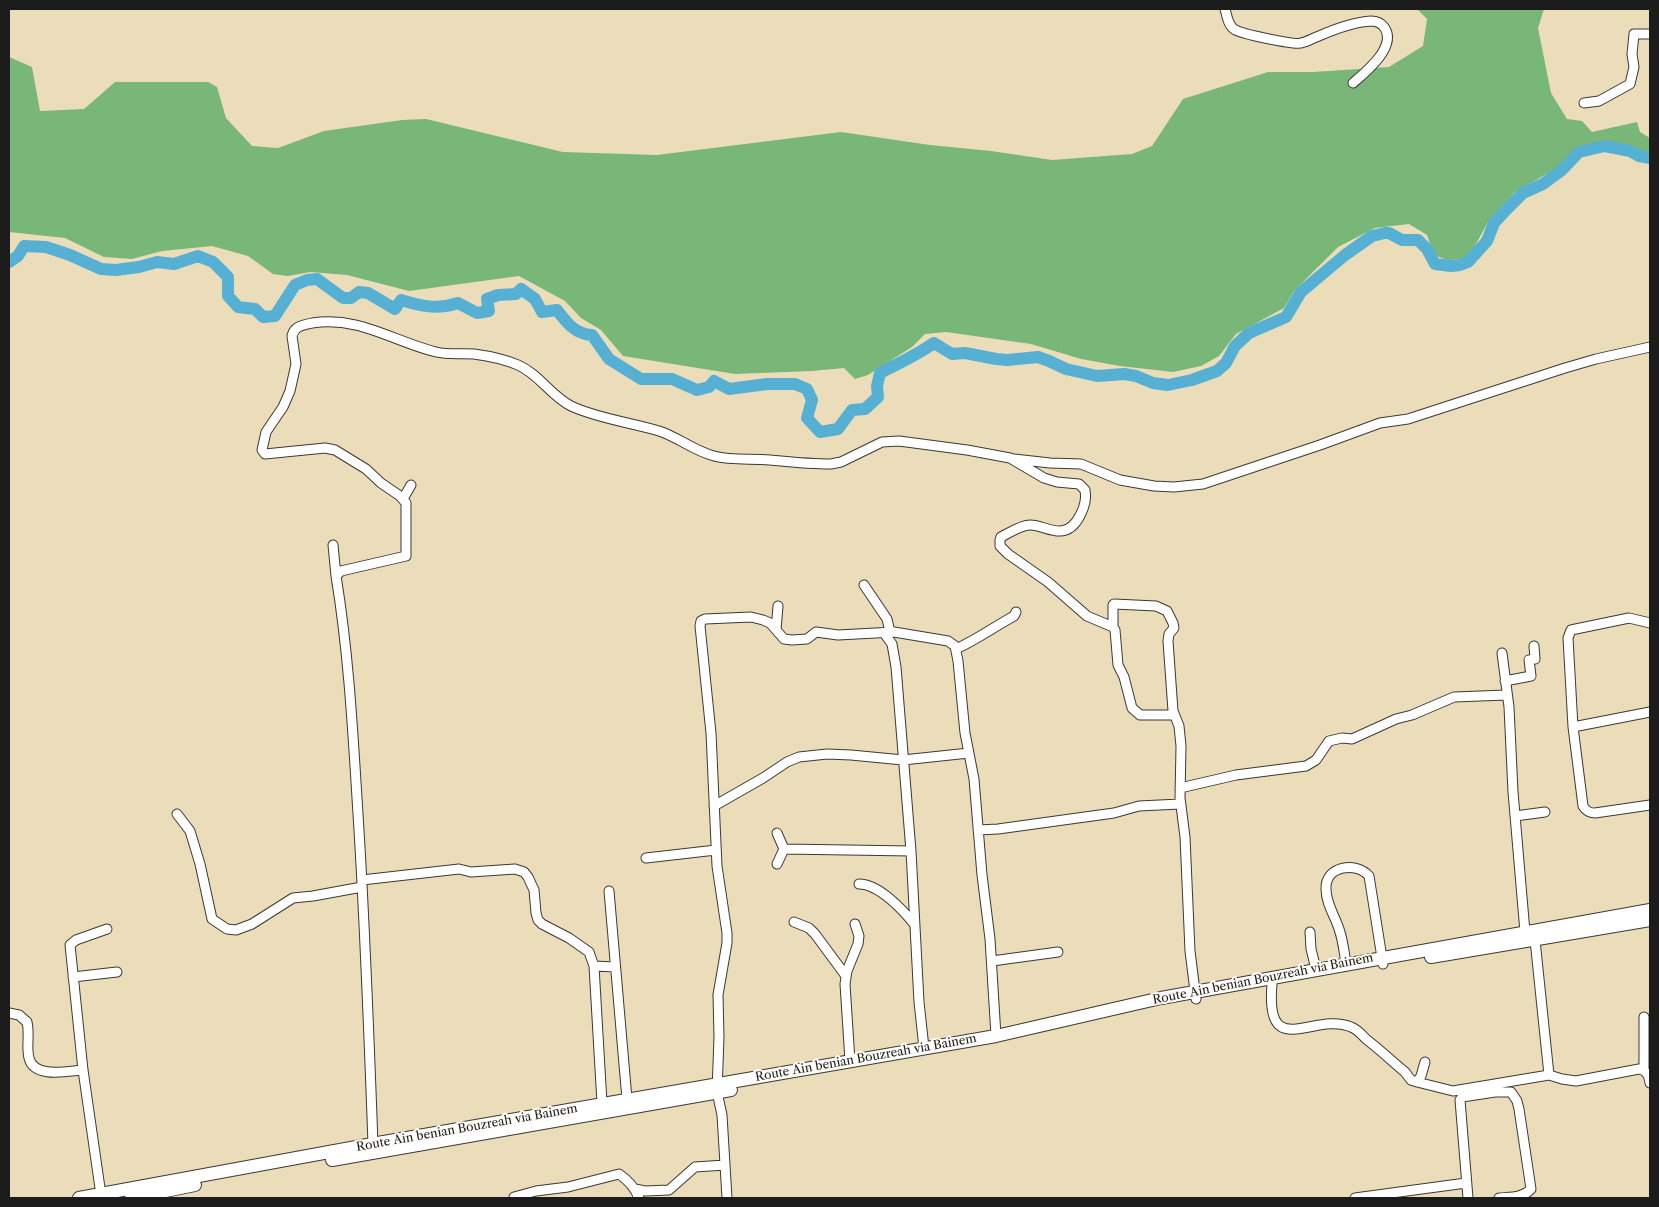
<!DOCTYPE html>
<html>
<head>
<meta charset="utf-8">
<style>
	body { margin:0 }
	#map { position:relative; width:1659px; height:1207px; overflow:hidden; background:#ecddba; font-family:"Libre Caslon Text",serif }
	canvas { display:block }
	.frame { position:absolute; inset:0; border:10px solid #1c1c1c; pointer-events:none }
</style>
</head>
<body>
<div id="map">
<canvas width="1659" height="1207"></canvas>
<div class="frame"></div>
</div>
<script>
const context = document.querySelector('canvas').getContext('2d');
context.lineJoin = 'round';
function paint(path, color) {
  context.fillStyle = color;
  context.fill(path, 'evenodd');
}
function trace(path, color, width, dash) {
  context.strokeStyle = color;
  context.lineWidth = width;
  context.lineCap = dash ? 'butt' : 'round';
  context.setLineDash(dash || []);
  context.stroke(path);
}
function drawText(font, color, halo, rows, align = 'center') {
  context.font = font + ' "Libre Caslon Text",serif';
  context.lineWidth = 4;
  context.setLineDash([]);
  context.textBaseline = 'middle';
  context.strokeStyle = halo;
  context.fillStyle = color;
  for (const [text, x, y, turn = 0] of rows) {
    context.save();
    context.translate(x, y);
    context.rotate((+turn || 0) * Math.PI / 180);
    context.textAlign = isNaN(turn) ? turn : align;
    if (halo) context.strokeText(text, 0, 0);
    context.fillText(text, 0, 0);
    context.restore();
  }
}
const forest = new Path2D(`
	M 1417,9 L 1544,9 L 1538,28 L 1551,93 L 1567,119 L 1582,121 L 1592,132 L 1637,122 L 1640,132 L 1650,138 L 1650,155 L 1643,153 L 1634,148 L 1607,143 L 1577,150 L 1559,167 L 1515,192 L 1488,222 L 1476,244 L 1464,259 L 1447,260 L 1434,255 L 1427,235 L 1409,224 L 1375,228 L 1338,247 L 1295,290 L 1284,308 L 1236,334 L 1219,356 L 1201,366 L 1173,372 L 1120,366 L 1081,359 L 1031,344 L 946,332 L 925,334 L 912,347 L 868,375 L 855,379 L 844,368 L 812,371 L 735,374 L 623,356 L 601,330 L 581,318 L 565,301 L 519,276 L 409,291 L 347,275 L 310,272 L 288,276 L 273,274 L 248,256 L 212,246 L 162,251 L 132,259 L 104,257 L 65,238 L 9,232 L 9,57 L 32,67 L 40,111 L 84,109 L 115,82 L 208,82 L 217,87 L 226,118 L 252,146 L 278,148 L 324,131 L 402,120 L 426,119 L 563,152 L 657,155 L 841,132 L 930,145 L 991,151 L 1052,160 L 1132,154 L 1152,146 L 1183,99 L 1268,72 L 1313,72 L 1389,67 L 1423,46 L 1427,19 Z`);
const river = new Path2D(`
	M 9,262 L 18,256 L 24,246 L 46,247 L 70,255 L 101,269 L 116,270 L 139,267 L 157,262 L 174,264 L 198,256 L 213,262 L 228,277 L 228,296 L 238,307 L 255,309 L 263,317 L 275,316 L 295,285 L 307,280 L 317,279 L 343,298 L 351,298 L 359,292 L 368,293 L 395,309 L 401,300 C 421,306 437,310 458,303 L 477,313 L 489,311 L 487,299 L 498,295 L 516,294 L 521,289 L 535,299 L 542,312 L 557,310 C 567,323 575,334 592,335 L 609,359 L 641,379 L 672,379 L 697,390 L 709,387 L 714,381 L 729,389 L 767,384 L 795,384 L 807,389 L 812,400 L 807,418 L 820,432 L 838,429 L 852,410 L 865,409 L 878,397 L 877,386 L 880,373 C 899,363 917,355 934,343 L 952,354 L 965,353 L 996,359 L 1007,360 L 1038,357 L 1049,361 L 1066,369 L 1097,376 L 1124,374 L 1136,376 L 1153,383 L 1168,385 L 1192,380 L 1217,371 L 1226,363 L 1235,346 L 1249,333 L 1286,317 L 1301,292 L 1345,255 L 1372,236 L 1385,233 L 1389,233 L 1402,240 L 1418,240 L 1427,249 L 1435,264 L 1451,266 L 1460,265 L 1468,262 L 1487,241 L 1494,223 L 1507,209 L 1523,193 L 1543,184 L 1562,170 L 1579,152 L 1605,146 L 1630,151 L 1639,156 L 1650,158`);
const street = new Path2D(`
	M 1225,9 C 1227,16 1228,25 1234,29 C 1240,34 1294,45 1301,43 C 1307,42 1313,38 1319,36 C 1335,29 1353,22 1371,21 C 1376,21 1381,23 1384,27 C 1398,46 1366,72 1353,83
	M 1584,103 L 1599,101 L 1630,84 L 1634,67 L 1632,54 L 1634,34 L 1650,34
	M 1014,459 L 1050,463 L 1081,464 L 1120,480 L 1154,486 L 1174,487 L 1203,484 L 1320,445 L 1380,423 L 1408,419 L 1565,368 L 1596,359 L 1650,347
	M 403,499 L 411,485
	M 333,545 L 336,576
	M 864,585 L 887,619 L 890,632
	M 1650,623 L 1629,618 L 1571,630 L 1568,638 L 1573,727 L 1583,806 C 1586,811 1589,813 1595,813 L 1650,805
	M 1113,627 L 1113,605 L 1114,604 L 1156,606 L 1167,611 L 1173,623 L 1174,628 L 1169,634 L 1168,641 L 1173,711 L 1179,726 L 1181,746 L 1180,798 L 1185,837 L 1190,951 L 1196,999
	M 776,630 L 778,606
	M 884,633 L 892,644 L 896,667 L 911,851 L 919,1002 L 924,1048
	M 956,649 C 976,640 994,627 1014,616 L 1016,612
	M 1502,653 L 1509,707 L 1513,792 L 1525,932
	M 1505,681 L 1531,676 L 1529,660 L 1535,659 L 1534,646
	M 1573,727 L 1650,712
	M 1180,788 L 1236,775 L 1306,766 L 1316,760 L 1329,741 L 1342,738 L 1352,739 L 1396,719 L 1412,715 L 1454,697 L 1507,695
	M 714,806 L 763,778 L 787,762 L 799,757 L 827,754 L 851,755 L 903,760 L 969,753
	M 177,814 L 190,831 L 200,864 L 212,919 L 227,929 L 236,930 L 252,924 L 293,898 L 313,896 L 362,887
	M 1515,816 L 1545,812
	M 978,830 L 998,829 L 1114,813 L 1139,806 L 1180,804
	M 784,849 L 911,851
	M 646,858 L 716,850
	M 777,864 L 784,849 L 777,833
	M 362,880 L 459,869 L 471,872 L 515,869 L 524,872 L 528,877 L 534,890 L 536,913 L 538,920 L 542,924 L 569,938 L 589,952 L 594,966 L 615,967
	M 859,884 C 879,884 903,910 915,925
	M 609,891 L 627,1099
	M 794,922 L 809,928 L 815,934 L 846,976
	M 1310,932 L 1311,949 L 1316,969
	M 1535,940 L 1549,1075 L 1562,1079 L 1576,1081 L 1639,1069 C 1647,1070 1649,1076 1650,1083
	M 992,961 L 1058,952
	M 1346,963 C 1344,952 1343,940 1339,929 C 1335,916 1326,904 1326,889 C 1325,866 1356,861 1369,876 L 1383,964
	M 594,966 L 602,1103
	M 73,977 L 117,972
	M 1272,984 C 1265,1063 1314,1011 1351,1027 C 1357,1029 1362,1035 1366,1039 C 1379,1049 1392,1061 1405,1072 L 1411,1080 L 1417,1082 L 1421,1076 L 1425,1062
	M 9,1013 L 19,1015 L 27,1022 C 30,1034 26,1047 29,1058 C 34,1079 68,1071 83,1070
	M 850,1061 L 845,984 L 847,971 L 858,944 L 859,936 L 855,924
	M 1644,1070 L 1644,1017
	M 1417,1082 L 1453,1091 L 1549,1075
	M 373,1144 C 369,1034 365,924 358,814 C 353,735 349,655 336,576 L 341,571 L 406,556 L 406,503 L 400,496 L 381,483 L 366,469 L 335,450 L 325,448 L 265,454 L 262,450 L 266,432 L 283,407 L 290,391 L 296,364 L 292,336 C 294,326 303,325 312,323 C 360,316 392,341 436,352 C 449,355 461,353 474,354 C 489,356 504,359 518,365 C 539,374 551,396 571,406 C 599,419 630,422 659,431 C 678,437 694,451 714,456 C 732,461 752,458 770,460 C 791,462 810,464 831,464 L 841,462 L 882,442 L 899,441 L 967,450 L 1010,458 L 1044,478 L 1057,482 L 1079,484 L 1085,490 C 1088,504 1077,530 1061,531 C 1051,532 1041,525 1030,525 C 1021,525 1009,533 1001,537 L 1000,540 L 1000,546 L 1008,554 L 1048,582 L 1087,616 L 1113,627 L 1115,630 L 1118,665 L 1124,677 L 1132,708 L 1140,715 L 1174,715
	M 635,1189 L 645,1191 L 669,1190 L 695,1167 L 725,1165
	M 101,1195 L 83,1070 L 70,945 L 76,940 L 107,929
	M 514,1197 L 536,1191 L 568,1187 L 619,1174 C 628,1180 635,1188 639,1198
	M 727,1198 L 722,1115 L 717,1092 L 719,1037 L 718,995 L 727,943 L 727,933 L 717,866 L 711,733 L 700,626 L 701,621 L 705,619 L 751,617 L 763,620 L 770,623 L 784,639 L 792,640 L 807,639 L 816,632 L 838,635 L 894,632 L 948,641 L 955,646 L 958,661 L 965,733 L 974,779 L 982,875 L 990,939 L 996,1036
	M 1355,1198 L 1466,1183
	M 1468,1198 L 1460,1100 L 1462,1097 L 1495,1092 L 1511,1092 L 1517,1101 L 1519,1109 L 1531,1189 C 1523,1198 1511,1197 1499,1198`);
const secondary = new Path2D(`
	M 1431,957 L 1650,920
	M 332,1160 L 731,1090
	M 79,1198 L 378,1143 L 996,1036 L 1161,998 L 1650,910
	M 131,1198 L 195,1185`);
const streetNames = [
	["Route Ain benian Bouzreah via Bainem",1263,979,-11],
	["Route Ain benian Bouzreah via Bainem",866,1058,-10],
	["Route Ain benian Bouzreah via Bainem",467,1128,-10]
];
paint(forest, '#79b778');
trace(river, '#56b0d4', 12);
trace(street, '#3b3934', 11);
trace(secondary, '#3b3934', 14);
trace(street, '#fff', 9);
trace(secondary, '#fff', 12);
drawText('12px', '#1c1c1c', '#fdfcf7', streetNames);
</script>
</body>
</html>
